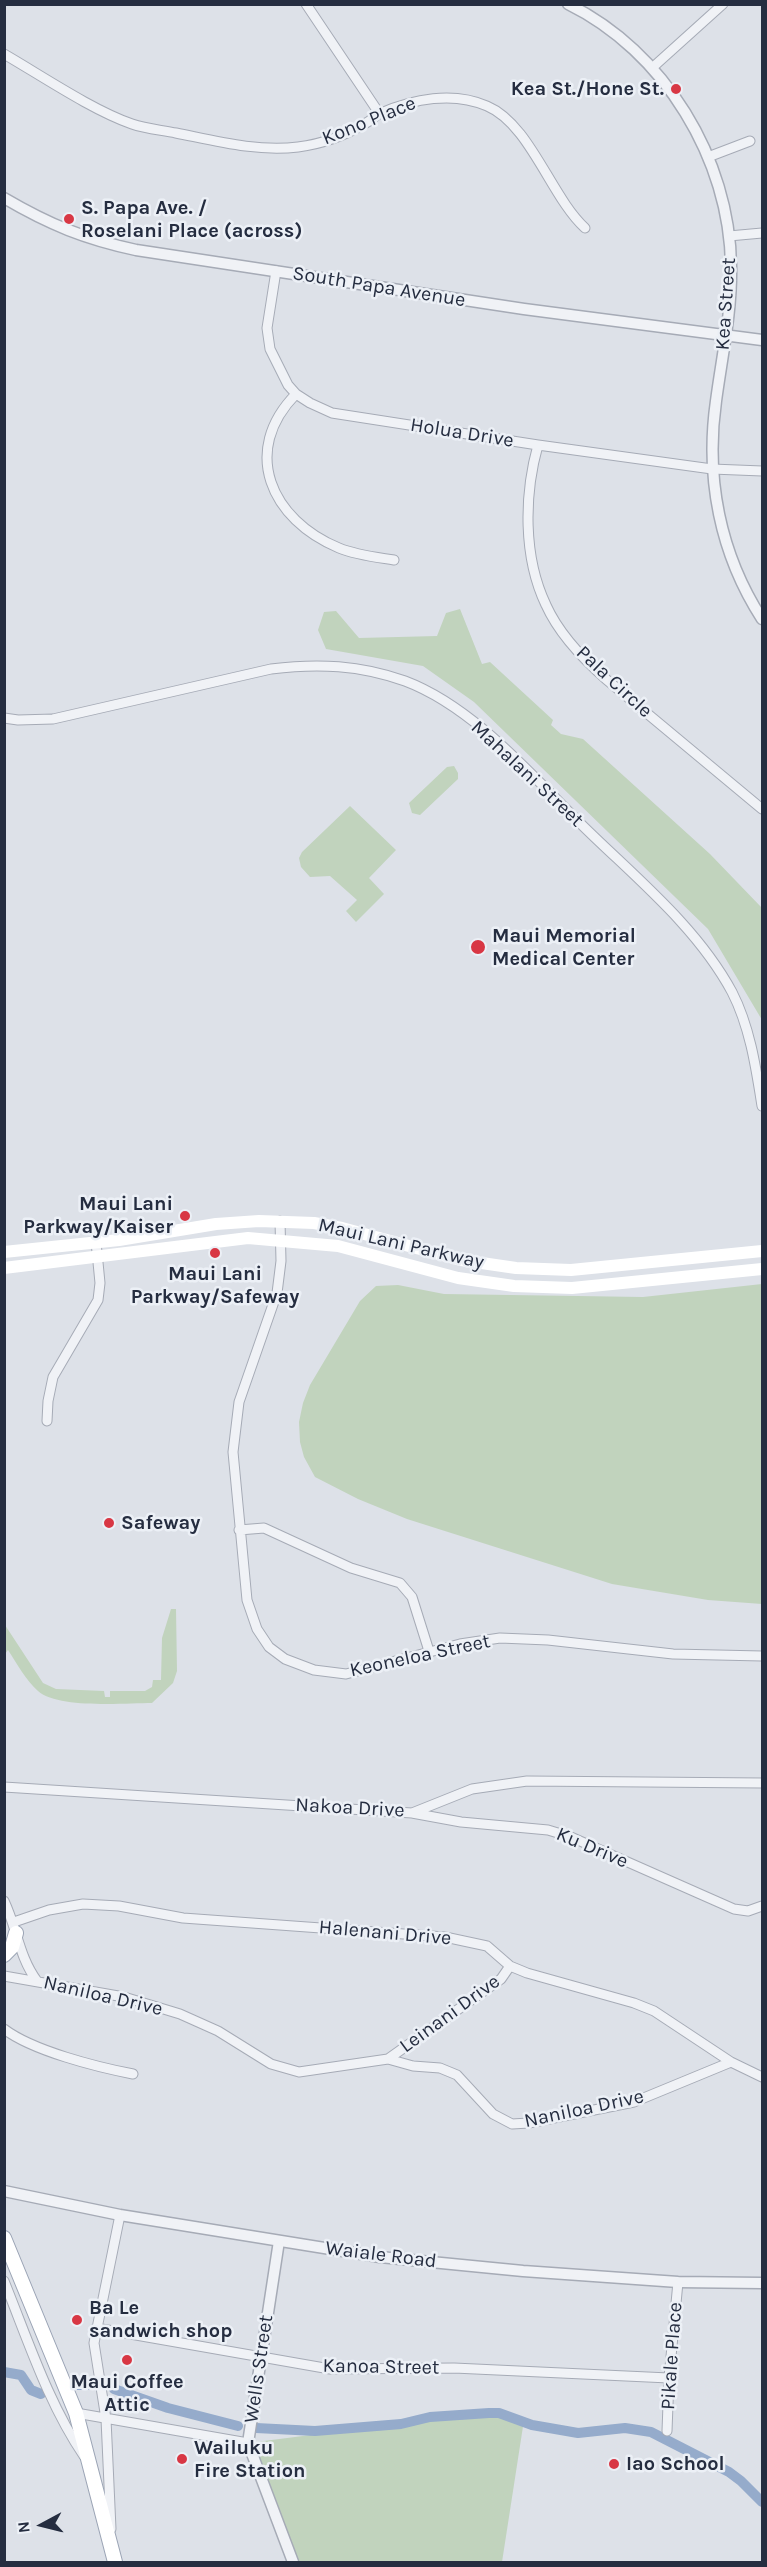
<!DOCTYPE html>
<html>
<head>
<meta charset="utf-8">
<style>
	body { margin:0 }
	#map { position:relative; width:767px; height:2567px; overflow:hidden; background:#dde1e8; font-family:Karla,sans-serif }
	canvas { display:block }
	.frame { position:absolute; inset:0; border:6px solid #252d40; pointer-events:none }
	.north { position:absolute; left:12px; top:2495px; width:60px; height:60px; -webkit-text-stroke:4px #ecf0f6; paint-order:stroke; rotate:263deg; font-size:16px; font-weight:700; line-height:24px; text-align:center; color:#252d40 }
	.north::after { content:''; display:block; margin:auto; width:21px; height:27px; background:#252d40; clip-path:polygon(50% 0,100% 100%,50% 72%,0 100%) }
</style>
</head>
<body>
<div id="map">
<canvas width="767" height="2567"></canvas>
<div class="frame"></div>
<div class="north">N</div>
</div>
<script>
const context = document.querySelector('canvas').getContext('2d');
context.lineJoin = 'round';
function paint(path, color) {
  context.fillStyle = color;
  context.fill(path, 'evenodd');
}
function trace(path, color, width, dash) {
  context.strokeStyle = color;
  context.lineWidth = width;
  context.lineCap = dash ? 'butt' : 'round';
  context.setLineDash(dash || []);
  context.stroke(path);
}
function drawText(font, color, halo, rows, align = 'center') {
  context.font = font + ' Karla,sans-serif';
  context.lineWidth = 5;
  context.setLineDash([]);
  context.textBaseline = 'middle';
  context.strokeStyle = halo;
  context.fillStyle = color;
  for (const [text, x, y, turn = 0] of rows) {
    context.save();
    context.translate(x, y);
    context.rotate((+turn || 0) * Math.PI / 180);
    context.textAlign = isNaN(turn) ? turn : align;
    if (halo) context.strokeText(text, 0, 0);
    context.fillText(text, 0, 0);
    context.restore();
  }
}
const green = new Path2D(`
	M 460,609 L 482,664 L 490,662 L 553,720 L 551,725 L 561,734 L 583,739 L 710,854 L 762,908 L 762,1020 L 708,929 L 474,702 L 423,666 L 326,649 L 318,630 L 324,612 L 336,611 L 359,638 L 437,636 L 446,613 Z
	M 454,766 L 458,773 L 458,779 L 420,815 L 412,813 L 409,803 L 447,767 Z
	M 350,806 L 396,850 L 369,878 L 384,894 L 356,922 L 346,911 L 357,900 L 330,876 L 310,877 L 301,867 L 299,858 L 302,852 Z
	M 762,1284 L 762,1604 L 708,1600 L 612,1584 L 407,1519 L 358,1499 L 315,1477 L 304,1457 L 300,1442 L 299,1422 L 303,1403 L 310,1385 L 360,1301 L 376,1286 L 398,1285 L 444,1294 L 643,1297 Z
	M 171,1609 L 176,1609 L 177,1671 L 173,1683 L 152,1703 C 125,1703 58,1709 38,1691 C 26,1680 17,1664 8,1650 L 5,1654 L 5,1625 L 43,1683 L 56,1689 L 104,1691 L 105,1697 L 110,1697 L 110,1691 L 145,1691 L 152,1687 L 153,1680 L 161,1680 L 162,1638 Z
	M 491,2412 L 524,2420 L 502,2562 L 293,2562 L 248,2443 Z`);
const canal = new Path2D(`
	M 4,2372 L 21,2375 L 31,2390 L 41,2394
	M 76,2385 L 97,2385
	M 114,2389 L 168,2408 L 238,2426
	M 256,2428 L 315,2431 L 401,2424 L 430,2417 L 489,2413 L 499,2413 L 532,2425 L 578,2433 L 625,2428 L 651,2432 L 729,2472 L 741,2481 L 762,2502`);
const minor = new Path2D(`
	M 306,4 L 379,113
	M 4,54 C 42,76 92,110 132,124 C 146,129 162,130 176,133 C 216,141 257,152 298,147 C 322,144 346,135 366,123 C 372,120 375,115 381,113 C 413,99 453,91 487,106 C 530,124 551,197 585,228
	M 652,68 L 723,4
	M 708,157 L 750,141
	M 729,236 L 762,233
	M 276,271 L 267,328 L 270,349 L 288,385 L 296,394 L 310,403 L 332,413 L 538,445 L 712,469 L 762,471
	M 296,394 C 240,451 271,520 339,548 C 356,555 375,557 394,560
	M 538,445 C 524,495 523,557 546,605 C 559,634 583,659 607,680 L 762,809
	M 4,718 L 18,720 L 53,719 L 271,669 C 318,663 360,665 405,681 C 474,707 532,776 584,827 C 636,878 697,927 732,992 C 750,1027 756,1068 762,1106
	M 280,1221 L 281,1261 L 277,1293 L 239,1402 L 233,1452 L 247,1600 L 257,1629 L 269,1647 L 285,1659 L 314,1670 L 346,1674 L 460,1644 L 500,1638 L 548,1640 L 673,1654 L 762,1656
	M 47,1421 L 48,1401 L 53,1377 L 98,1300 L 100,1283 L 96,1242
	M 239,1530 L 264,1528 L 351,1568 L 400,1583 L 412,1597 L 429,1651
	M 4,1787 L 412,1813 L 472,1789 L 527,1781 L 762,1783
	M 412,1813 L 461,1822 L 548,1830 L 571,1837 L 734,1909 L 748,1911 L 762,1906
	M 4,1901 C 17,1928 19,1957 37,1981
	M 14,1922 L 49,1910 L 83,1904 L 119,1906 L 183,1918 L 445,1937 L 487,1946 L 510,1966 L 527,1973 L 634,2003 L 654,2011 L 731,2062
	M 4,1976 L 124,1997 L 180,2014 L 218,2031 L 271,2064 L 299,2072 L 388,2059 L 413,2066 L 440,2068 L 457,2075 L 493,2114 L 512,2124 L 529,2123 L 634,2102 L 731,2062 L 762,2077
	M 4,2029 C 33,2051 97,2067 133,2074
	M 388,2059 L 501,1979 L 510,1966
	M 4,2281 C 28,2340 48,2403 84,2456
	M 96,2328 L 330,2369 L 454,2368 L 669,2378
	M 76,2413 L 248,2443
	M 667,2431 L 669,2378 L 678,2282
	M 111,2529 L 106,2419 L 94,2343 L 120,2215`);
const tertiary = new Path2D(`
	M 568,4 C 664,51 730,159 731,266 C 732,311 722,356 716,401 C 705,478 720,554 762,619
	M 4,198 C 50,225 85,239 136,250 L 524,309 L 762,340
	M 4,2191 L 120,2215 L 380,2257 L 523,2271 L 678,2282 L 762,2283
	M 279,2241 L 248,2443 L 293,2562`);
const secondary = new Path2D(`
	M 4,1252 L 119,1240 L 216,1224 L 259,1221 L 314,1223 L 342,1228 L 461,1260 L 516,1268 L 571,1270 L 762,1251
	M 4,1268 L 248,1238 L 338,1246 L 458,1278 L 514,1286 L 572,1288 L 762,1269`);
const primary = new Path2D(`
	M 4,1955 L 12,1947 L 16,1933
	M 4,2238 L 76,2413 L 115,2562`);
const markers = [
	[676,89,6,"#d83744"],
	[69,219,6,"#d83744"],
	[478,947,8,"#d83744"],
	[185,1216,6,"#d83744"],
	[215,1253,6,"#d83744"],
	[109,1523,6,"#d83744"],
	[77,2320,6,"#d83744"],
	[127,2360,6,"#d83744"],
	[182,2459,6,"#d83744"],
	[614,2464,6,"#d83744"]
];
const poiNames = [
	["Kea St./Hone St.",664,89,"right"],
	["S. Papa Ave. /",81,208],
	["Roselani Place (across)",81,231],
	["Maui Memorial",492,936],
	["Medical Center",492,959],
	["Maui Lani",173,1204,"right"],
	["Parkway/Kaiser",173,1227,"right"],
	["Maui Lani",215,1274,"center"],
	["Parkway/Safeway",215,1297,"center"],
	["Safeway",121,1523],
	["Ba Le",89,2308],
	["sandwich shop",89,2331],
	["Maui Coffee",127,2382,"center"],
	["Attic",127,2405,"center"],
	["Wailuku",194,2448],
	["Fire Station",194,2471],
	["Iao School",626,2464]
];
const streetNames = [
	["Kono Place",369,121,-22],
	["South Papa Avenue",379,287,9],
	["Kea Street",726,304,-86],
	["Holua Drive",462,433,9],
	["Pala Circle",614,682,43],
	["Mahalani Street",527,774,43],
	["Maui Lani Parkway",401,1244,13],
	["Keoneloa Street",420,1656,-12],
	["Nakoa Drive",350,1808,3],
	["Ku Drive",592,1848,23],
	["Halenani Drive",385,1933,5],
	["Naniloa Drive",103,1996,13],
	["Leinani Drive",450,2014,-36],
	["Naniloa Drive",584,2109,-12],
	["Waiale Road",381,2255,7],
	["Pikale Place",672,2356,-86],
	["Kanoa Street",381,2367,1],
	["Wells Street",259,2369,-82]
];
paint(green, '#c1d3bd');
trace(canal, '#95abcb', 10);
trace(minor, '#a6abb6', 11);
trace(tertiary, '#a6abb6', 13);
trace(primary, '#9ba4b5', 16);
trace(minor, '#f0f2f6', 9);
trace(tertiary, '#f0f2f6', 10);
trace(secondary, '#fff', 12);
trace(primary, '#fff', 14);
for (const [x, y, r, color] of markers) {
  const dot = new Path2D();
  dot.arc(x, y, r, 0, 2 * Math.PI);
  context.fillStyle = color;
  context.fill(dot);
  trace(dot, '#ecf0f6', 2);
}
drawText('bold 20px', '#252d40', '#ecf0f6', poiNames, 'left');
drawText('20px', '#252d40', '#ecf0f6', streetNames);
</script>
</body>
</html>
